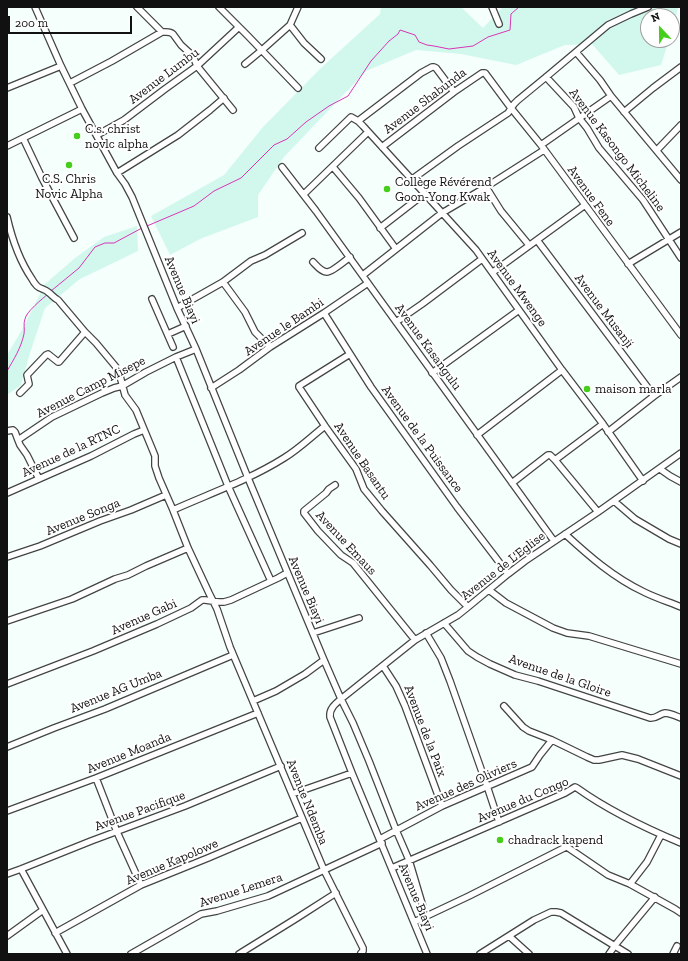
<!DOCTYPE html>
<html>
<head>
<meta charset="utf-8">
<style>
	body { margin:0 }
	#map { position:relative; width:688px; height:961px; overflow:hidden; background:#f5fffb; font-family:"Zilla Slab",serif }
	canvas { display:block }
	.frame { position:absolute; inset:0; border:8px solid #111; pointer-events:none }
	.north { position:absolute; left:640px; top:8px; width:40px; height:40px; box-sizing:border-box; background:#fff; border:1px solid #a0a0a0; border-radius:50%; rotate:338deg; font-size:11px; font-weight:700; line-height:16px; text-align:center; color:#111 }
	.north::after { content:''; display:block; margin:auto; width:14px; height:18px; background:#45ce1c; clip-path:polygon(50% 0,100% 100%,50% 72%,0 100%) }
	.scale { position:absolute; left:8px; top:16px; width:124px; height:18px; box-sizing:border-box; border:2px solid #111; border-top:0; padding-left:5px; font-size:12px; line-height:14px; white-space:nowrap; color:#111; -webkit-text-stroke:3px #fff; paint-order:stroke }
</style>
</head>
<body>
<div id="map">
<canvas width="688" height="961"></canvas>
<div class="frame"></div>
<div class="north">N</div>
<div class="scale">200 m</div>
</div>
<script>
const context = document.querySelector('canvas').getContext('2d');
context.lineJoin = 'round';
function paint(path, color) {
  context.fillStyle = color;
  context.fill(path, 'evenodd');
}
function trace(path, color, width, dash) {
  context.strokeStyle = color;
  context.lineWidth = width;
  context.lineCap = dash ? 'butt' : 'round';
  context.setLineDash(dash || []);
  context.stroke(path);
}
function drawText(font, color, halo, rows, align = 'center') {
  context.font = font + ' "Zilla Slab",serif';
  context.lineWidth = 4;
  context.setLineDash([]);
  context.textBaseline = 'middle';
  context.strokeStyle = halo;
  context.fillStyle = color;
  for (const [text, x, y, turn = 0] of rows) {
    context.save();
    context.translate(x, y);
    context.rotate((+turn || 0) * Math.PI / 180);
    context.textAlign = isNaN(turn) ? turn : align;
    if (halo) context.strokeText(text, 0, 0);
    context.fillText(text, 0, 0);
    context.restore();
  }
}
const farmland = new Path2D(`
	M 381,7 L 461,7 L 483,28 L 503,7 L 678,7 L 675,21 L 672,32 L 672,16 L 648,16 L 648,40 L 669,40 L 661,65 L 619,75 L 592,44 L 565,45 L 516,65 L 461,54 L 416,50 L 366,71 L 284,157 L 258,195 L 258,217 L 200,239 L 170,255 L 151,216 L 224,175 L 263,127 L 321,68 L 380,14 Z
	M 137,226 L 138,251 L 80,279 L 45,308 L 30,353 L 21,385 L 7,395 L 7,355 L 23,328 L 45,284 L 75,258 L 104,237 Z`);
const stream = new Path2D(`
	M 147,226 L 194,206 L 214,191 L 241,178 L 274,145 L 287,139 L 306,122 L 329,106 L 348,96 L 371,61 L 389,41 L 398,34 L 400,30 L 415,35 L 419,42 L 427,45 L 434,46 L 449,49 L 473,46 L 488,37 L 510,30 L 511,14 L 519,7
	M 51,291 L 79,268 L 95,247 L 105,243 L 114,243 L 142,228
	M 7,371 C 14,359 21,348 24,334 C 25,329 23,324 25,319 C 26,312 42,299 48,294`);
const minor = new Path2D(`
	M 35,7 L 61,66 L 82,109 L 117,173 L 125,184 L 132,197 L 177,308 L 196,349 L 248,478 L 324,660 L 341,699 L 353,723 L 369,761 L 396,830 L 409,860 L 423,907
	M 137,7 L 162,32
	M 219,7 L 248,36 L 298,88
	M 492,7 L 499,24
	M 290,25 L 304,43 L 321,59
	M 576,52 L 600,80 L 611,96 L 681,180
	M 245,64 L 262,50 L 290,25 L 298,7
	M 546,77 L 574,107 L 579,118 L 587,128 L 599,148 L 643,200 L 681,258
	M 70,83 L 112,61 L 162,32 C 166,32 170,31 173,34 L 181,45 L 193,56 L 197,66 L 233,110
	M 7,88 L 61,66
	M 624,112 L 653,88 L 681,67
	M 358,121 L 421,73 L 432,67 L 434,67 L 436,68 L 454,92
	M 97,135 L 124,120 L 165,89 L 197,66 L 239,27
	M 23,138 L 42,178 L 74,238
	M 541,145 L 611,96
	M 7,146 L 82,109
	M 382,147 L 454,92 L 482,73 L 485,73 L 511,108 L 541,145 L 681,335
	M 319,148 L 351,117 L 358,121 L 363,126 L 476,250 L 562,370 L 603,424 L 643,481
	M 657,150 L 681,125
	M 282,167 L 316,211 L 554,541
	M 333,167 L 359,198 L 396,249
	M 117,173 L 178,135 L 210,110 L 224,98
	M 411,180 L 458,146 L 508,113 L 514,104 L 518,100 L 546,77 L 608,25 L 631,14 L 648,7
	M 486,187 L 501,211 L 529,245
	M 304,194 L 368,132
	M 7,217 C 12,239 19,260 32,279 C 33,281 35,284 37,286 C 40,289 45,289 48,292 C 52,295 54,298 58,300 L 85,332 L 96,343 L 116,367 L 120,376 L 125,395 L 136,410 L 153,451 L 155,456 L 155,466 L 159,478 L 173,510 L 188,548 L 209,593 L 217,609 L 230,647 L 324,870 L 363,948 L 363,951 L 361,953
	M 380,228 L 424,194
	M 537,240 L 654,396
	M 313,262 C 316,265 321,272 327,272 C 332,272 345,261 350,257
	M 628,264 L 681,232
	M 493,272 L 585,205
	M 363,275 L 442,213 L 486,187 L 544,150
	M 223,282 L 245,312 L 255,332 L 270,347
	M 152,299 L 173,347
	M 177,308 L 223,282 L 251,261 L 265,255 L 302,233
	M 324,313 L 371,387 L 457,507 L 493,554 L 508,574
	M 396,322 L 422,304 L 482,259
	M 168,334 L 186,326
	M 350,354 L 299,386 L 299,387 L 325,426 L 356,469 L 364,489 L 382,511 L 430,565 L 451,590 L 468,607
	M 176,357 L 228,486 L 271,581
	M 432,373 L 519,310
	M 211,388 L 239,370 L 270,347 L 324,313 L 368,283
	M 20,393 L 29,384 L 27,375 L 46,355 L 48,354 L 58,362 L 59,362 L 85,332
	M 7,431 L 13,430 L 15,432 L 18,440
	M 608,432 L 654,396 L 681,377
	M 477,435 L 562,370
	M 555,460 L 598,512
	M 660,469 L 670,476 L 681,482
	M 39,479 L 27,455 L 20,445 L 18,440 L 52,417 L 102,393 L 114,388 L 122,386 L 146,372 L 176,357 L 196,349
	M 512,483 L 548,455 L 550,455 L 555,460 L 603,424
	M 335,485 L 329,489 L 326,493 L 304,511 L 304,513 L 318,531 L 341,555 L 353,563 L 415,640
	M 7,493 L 91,456 L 134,434 L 144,430
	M 614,501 L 635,519 L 669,539 L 681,544
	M 173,510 C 211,493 249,480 284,458 C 299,449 312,436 325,426
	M 565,534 C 589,556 614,578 644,592 C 656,598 669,602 681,607
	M 7,557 L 40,546 L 100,521 L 131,510 L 166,495
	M 489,590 L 506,603 L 553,628 L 567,633 L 589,636 L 681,664
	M 7,621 L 72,599 L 115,579 L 128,575 L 146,566 L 188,548
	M 444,623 L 468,651 L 477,657 L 490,664 L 515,675 L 538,681 L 650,718 C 656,719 659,714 665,713 C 670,713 676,716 681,718
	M 313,633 L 359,618
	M 426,633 L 441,658 L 450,681 L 487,786 L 499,822
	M 383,666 L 396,686 L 405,706 L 442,806
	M 7,684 L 93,651 L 157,624 L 191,608 L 202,600 L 205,600 L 219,602 L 224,602 L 231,600 L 278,578 L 287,573
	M 253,701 L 276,691 L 305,674 L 324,660
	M 504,706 L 523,727 L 529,731 L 552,740 L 587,757 L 594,760 L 599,760 L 622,755 L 638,759 L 681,776
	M 7,747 L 54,728 L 105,709 L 233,655
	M 96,778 L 117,832 L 141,885
	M 292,794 L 352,773
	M 7,811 L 96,778 L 258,713
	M 380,839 L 442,806 L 532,767 L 540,755 L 552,740
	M 392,868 L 565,793 L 575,787 L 577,788 C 609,811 645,828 681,843
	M 21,869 L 67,954
	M 7,874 L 21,869 L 91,841 L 185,806 L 281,766
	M 630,884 L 647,862 L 661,835
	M 414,922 L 469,896 L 566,847 L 567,847 L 608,875 L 630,884 L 675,909 L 681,913
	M 55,933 L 141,885 L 208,858 L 302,818
	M 7,936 L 43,910
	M 509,936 L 529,954
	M 131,954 L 201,914 L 217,911 L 268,896 L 382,843
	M 239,954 L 297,918 L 336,893
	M 427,954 L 352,773 L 330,717 C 329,709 335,704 341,699 L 415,640 L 458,615 L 468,607 L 508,574 L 525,561 L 598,512 L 681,453
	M 480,954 L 534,920 L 551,912 L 556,912 L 561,913 L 628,954
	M 609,954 L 616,944 L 655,897
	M 673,954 L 677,946`);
const markers = [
	[77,136,4,"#45ce1c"],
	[69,165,4,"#45ce1c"],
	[387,189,4,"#45ce1c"],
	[587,389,4,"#45ce1c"],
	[500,840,4,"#45ce1c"]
];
const streetNames = [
	["Avenue Lumbu",164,76,-37],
	["Avenue Shabunda",425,101,-37],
	["Avenue Kasongo Micheline",617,150,53],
	["Avenue Fene",591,196,54],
	["Avenue Mwenge",517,288,54],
	["Avenue Biayi",182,290,67],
	["Avenue Musanji",604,311,53],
	["Avenue le Bambi",284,327,-34],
	["Avenue Kasangulu",428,347,54],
	["Avenue Camp Misepe",91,387,-27],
	["Avenue de la Puissance",422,439,54],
	["Avenue de la RTNC",71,451,-25],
	["Avenue Basantu",362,461,56],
	["Avenue Songa",83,517,-22],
	["Avenue Emaus",346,543,47],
	["Avenue de L'Eglise",503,566,-38],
	["Avenue Biayi",306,590,67],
	["Avenue Gabi",144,617,-24],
	["Avenue de la Gloire",560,676,19],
	["Avenue AG Umba",116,691,-22],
	["Avenue de la Paix",425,731,69],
	["Avenue Moanda",129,753,-22],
	["Avenue des Oliviers",466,785,-24],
	["Avenue du Congo",523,800,-23],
	["Avenue Ndemba",307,802,68],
	["Avenue Pacifique",140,811,-20],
	["Avenue Kapolowe",172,862,-23],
	["Avenue Lemera",241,890,-18],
	["Avenue Biayi",416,897,67]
];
const poiNames = [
	["C.s. christ",85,129],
	["novlc alpha",85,144],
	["C.S. Chris",69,179,"center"],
	["Novic Alpha",69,194,"center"],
	["Collège Révérend",395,182],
	["Goon-Yong Kwak",395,197],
	["maison marla",595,389],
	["chadrack kapend",508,840]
];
paint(farmland, '#d2f8ee');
trace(stream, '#d836b6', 1);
trace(minor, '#444', 8);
trace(minor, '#fff', 5.5);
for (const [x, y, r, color] of markers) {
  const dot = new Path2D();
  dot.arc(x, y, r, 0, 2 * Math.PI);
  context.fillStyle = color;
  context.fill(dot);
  trace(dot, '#fff', 1.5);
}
drawText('13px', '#111', '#fff', streetNames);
drawText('13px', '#111', '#fff', poiNames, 'left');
</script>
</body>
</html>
